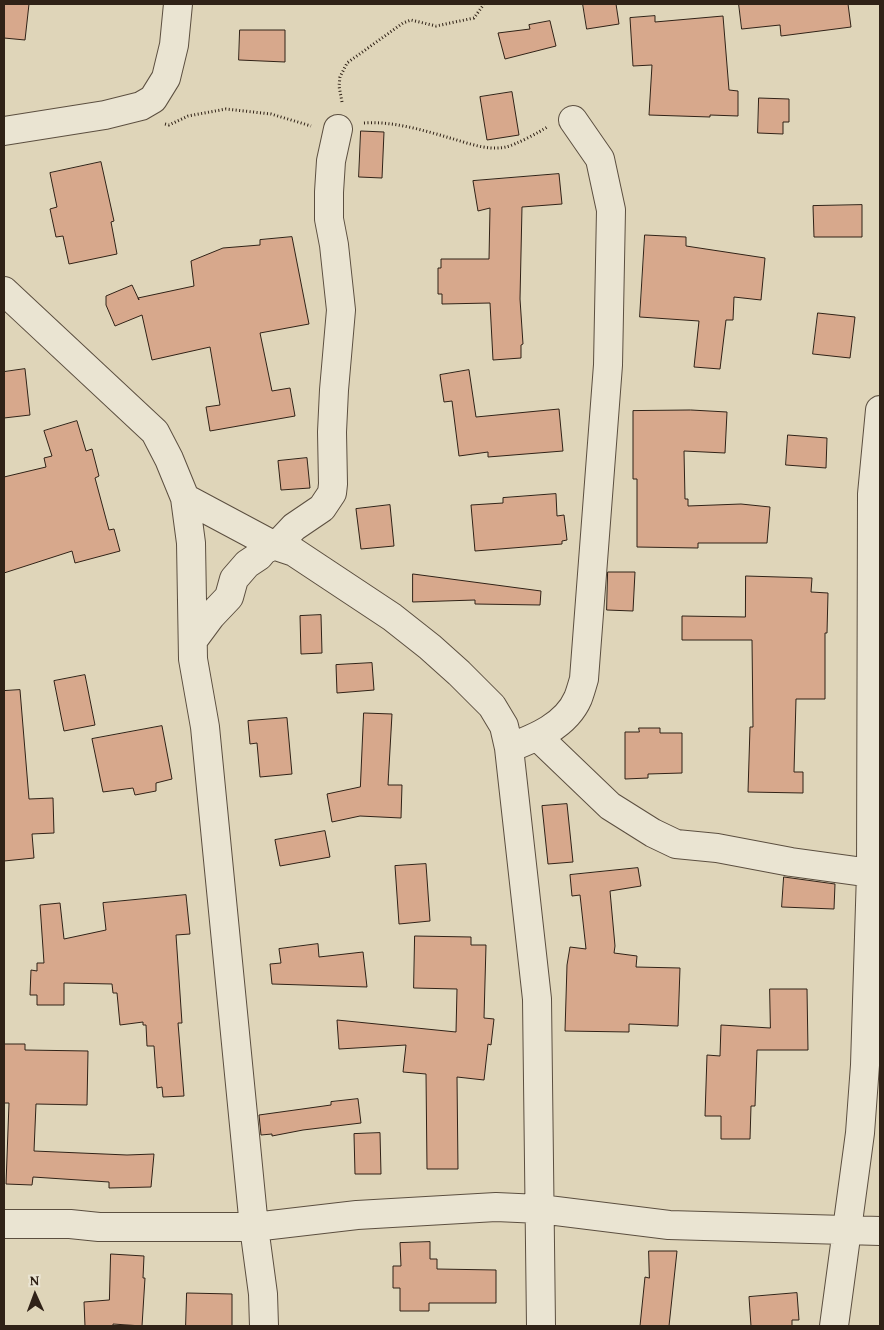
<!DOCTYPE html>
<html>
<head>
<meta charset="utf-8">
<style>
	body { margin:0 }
	#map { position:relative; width:884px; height:1330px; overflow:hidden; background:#dfd5b9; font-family:"Gentium Book Plus",serif }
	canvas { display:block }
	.frame { position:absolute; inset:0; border:5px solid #302217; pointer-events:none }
	.north { position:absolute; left:10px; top:1270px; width:50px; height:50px; -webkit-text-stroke:4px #eae4d2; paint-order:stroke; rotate:358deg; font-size:14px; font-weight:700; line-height:20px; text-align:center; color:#302217 }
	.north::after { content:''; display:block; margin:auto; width:18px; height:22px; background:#302217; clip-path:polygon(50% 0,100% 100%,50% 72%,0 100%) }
</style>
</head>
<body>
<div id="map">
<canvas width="884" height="1330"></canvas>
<div class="frame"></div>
<div class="north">N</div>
</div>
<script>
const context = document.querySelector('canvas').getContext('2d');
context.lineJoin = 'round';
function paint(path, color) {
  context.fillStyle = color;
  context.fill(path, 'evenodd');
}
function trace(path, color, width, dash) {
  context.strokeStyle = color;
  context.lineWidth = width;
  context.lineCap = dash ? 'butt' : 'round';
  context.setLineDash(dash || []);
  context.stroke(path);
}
const building = new Path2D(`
	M 4,4 L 29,4 L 25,40 L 4,38 Z
	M 583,4 L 616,4 L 619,24 L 587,29 Z
	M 739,4 L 848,4 L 851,27 L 781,36 L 780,25 L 742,29 Z
	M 655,16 L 655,22 L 723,16 L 729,90 L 738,91 L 738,116 L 710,115 L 710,117 L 649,115 L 652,65 L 633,66 L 630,18 Z
	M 550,21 L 556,46 L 505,59 L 498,33 L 530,29 L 529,25 Z
	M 240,30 L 285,30 L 285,62 L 239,60 Z
	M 512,92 L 519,135 L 487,140 L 480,97 Z
	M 759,98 L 789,99 L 789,122 L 783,122 L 783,134 L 758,133 Z
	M 361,131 L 384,132 L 382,178 L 359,177 Z
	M 101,162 L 114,221 L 111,222 L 117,254 L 69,264 L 63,236 L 56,237 L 50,209 L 57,207 L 50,173 Z
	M 559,174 L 562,204 L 522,207 L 520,299 L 523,344 L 521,345 L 521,358 L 493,360 L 490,303 L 442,304 L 442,294 L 438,294 L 438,268 L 441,268 L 441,259 L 489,259 L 490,208 L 478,211 L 473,181 Z
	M 862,205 L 862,237 L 814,237 L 813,206 Z
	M 645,235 L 686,237 L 686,246 L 765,258 L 761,300 L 734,297 L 733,320 L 726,320 L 720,369 L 694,367 L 699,321 L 640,317 Z
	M 292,237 L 309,324 L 260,333 L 272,391 L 290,388 L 295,416 L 210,431 L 206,407 L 220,405 L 210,347 L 152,360 L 142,315 L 115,326 L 106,305 L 106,296 L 132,285 L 139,300 L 138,298 L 194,286 L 191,261 L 223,248 L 260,245 L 260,240 Z
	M 818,313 L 855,317 L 850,358 L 813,354 Z
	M 25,369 L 30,415 L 4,418 L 4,372 Z
	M 469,370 L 476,417 L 559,409 L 563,451 L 488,457 L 488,452 L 459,456 L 452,401 L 444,402 L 440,375 Z
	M 691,410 L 727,412 L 725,453 L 684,451 L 685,499 L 688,499 L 688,506 L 741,504 L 770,507 L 767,543 L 698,543 L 698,548 L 637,547 L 637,479 L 633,479 L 633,411 Z
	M 77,421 L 86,451 L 92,449 L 99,476 L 95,478 L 109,530 L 114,529 L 120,551 L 75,563 L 72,551 L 4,573 L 4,477 L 46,467 L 44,458 L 52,456 L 44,431 Z
	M 788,435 L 827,438 L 826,468 L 786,465 Z
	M 307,458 L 310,488 L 281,490 L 278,461 Z
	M 556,494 L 557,516 L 564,515 L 567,540 L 562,541 L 562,544 L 475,551 L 471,505 L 503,503 L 503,498 Z
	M 390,505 L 394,546 L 361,549 L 356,509 Z
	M 608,572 L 635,572 L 633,611 L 607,610 Z
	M 413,574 L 541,591 L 540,605 L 475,604 L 475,600 L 413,602 Z
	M 746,576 L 812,578 L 811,592 L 828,593 L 827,633 L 825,633 L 825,699 L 796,699 L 794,772 L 803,772 L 803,793 L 748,792 L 750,727 L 753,727 L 752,640 L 682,640 L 682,616 L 745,617 Z
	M 321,615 L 322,653 L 301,654 L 300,616 Z
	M 372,663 L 374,690 L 337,693 L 336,665 Z
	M 85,675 L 95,725 L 64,731 L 54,681 Z
	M 20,690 L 29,799 L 53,798 L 54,833 L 32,834 L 34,858 L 4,861 L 4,691 Z
	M 364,713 L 392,714 L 388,785 L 402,785 L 401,818 L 360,816 L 332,822 L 327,794 L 360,787 Z
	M 287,718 L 292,774 L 260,777 L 257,743 L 250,744 L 248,721 Z
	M 162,726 L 172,779 L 156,783 L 156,791 L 135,795 L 133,788 L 103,792 L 92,739 Z
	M 639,728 L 660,728 L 660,733 L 682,733 L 682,773 L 648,774 L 648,778 L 625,779 L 625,732 L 639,732 Z
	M 567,804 L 573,862 L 548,864 L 542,806 Z
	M 325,831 L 330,857 L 280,866 L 275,840 Z
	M 426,864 L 430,921 L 399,924 L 395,866 Z
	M 638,868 L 641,886 L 610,891 L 615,946 L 614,953 L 637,956 L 636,967 L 680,968 L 678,1026 L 629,1024 L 629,1032 L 565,1031 L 567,965 L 570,947 L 586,949 L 580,895 L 572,896 L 570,875 Z
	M 784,877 L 835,884 L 834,909 L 782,907 Z
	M 186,895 L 190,934 L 176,935 L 182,1023 L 178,1023 L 184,1096 L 163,1097 L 162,1087 L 157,1088 L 154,1046 L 147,1046 L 146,1025 L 143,1025 L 143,1022 L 120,1025 L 117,993 L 113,993 L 112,984 L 64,983 L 64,1005 L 37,1005 L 37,995 L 30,995 L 31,970 L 37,971 L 37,963 L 44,963 L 40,905 L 60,903 L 64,939 L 106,930 L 103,903 Z
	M 415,936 L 471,937 L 471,945 L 486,945 L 484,1018 L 494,1019 L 491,1045 L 488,1044 L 484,1080 L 457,1077 L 458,1169 L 427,1169 L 426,1074 L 403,1072 L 406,1045 L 339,1049 L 337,1020 L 456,1032 L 457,989 L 414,988 Z
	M 318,944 L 319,957 L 363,952 L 367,987 L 272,984 L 270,964 L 281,963 L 279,949 Z
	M 770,989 L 807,989 L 808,1050 L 757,1050 L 755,1106 L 751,1106 L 750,1139 L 721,1139 L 721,1116 L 705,1116 L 707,1055 L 720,1056 L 721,1025 L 770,1028 Z
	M 4,1044 L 25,1044 L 25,1050 L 88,1051 L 87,1105 L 36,1104 L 34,1151 L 127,1155 L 154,1154 L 151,1187 L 109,1188 L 109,1182 L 33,1177 L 32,1185 L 6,1184 L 9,1103 L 4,1103 Z
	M 358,1099 L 361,1123 L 303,1130 L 272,1136 L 272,1134 L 261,1135 L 259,1115 L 331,1105 L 331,1102 Z
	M 380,1133 L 381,1174 L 355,1174 L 354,1134 Z
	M 430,1242 L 430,1259 L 437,1259 L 437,1269 L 496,1270 L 496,1303 L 429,1303 L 429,1311 L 400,1311 L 400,1288 L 393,1288 L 393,1266 L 401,1266 L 400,1243 Z
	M 649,1251 L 677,1251 L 669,1326 L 640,1326 L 645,1277 L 649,1278 Z
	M 111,1254 L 144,1256 L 143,1278 L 145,1278 L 142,1326 L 113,1324 L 113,1326 L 85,1326 L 84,1302 L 109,1300 Z
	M 187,1293 L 232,1294 L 232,1326 L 186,1326 Z
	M 797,1293 L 799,1320 L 792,1320 L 792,1326 L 751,1326 L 749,1297 Z`);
const path = new Path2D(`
	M 342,102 L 339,86 L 340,77 L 347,63 L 403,23 L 411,20 L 436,26 L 474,18 L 484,4
	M 364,123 C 392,121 423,130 450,138 C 468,143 487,151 506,147 C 515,145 540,132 547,127
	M 165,124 L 169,125 L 188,116 L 226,109 L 271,114 L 311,126`);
const street = new Path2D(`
	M 4,131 L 105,115 L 141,106 L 153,99 L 166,78 L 174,45 L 178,4
	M 4,291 L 155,432 L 169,459 L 185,498 L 273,545 L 294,552 L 392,617 L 430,647 L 459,673 L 492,706 L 504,726 L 509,748 L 537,999 L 541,1326
	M 185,498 L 191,543 L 193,659 L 205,727 L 254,1227 L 263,1294 L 264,1326
	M 194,639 L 211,616 L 229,597 L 234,579 L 247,564 L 259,556 L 264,550 L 279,543 L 294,527 L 322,508 L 332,493 L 333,484 L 332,432 L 334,390 L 341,310 L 334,245 L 329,219 L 329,192 L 331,161 L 338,129
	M 538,737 L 610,806 L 653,833 L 676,844 L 717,848 L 791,862 L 871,873
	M 509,748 C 535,738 566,726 578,698 C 580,693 582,686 584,679 L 608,365 L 611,210 L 600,159 L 573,120
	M 4,1224 L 70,1224 L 99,1227 L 254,1227 L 357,1215 L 496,1207 L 540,1209 L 669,1225 L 880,1231
	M 834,1326 L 860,1133 L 865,1065 L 871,873 L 872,494 L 880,410`);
paint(building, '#d7a88c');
trace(building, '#302217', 1);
trace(street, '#5c4f40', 30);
trace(path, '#302217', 3, [1, 2.5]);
trace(street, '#eae4d2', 28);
</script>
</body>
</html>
